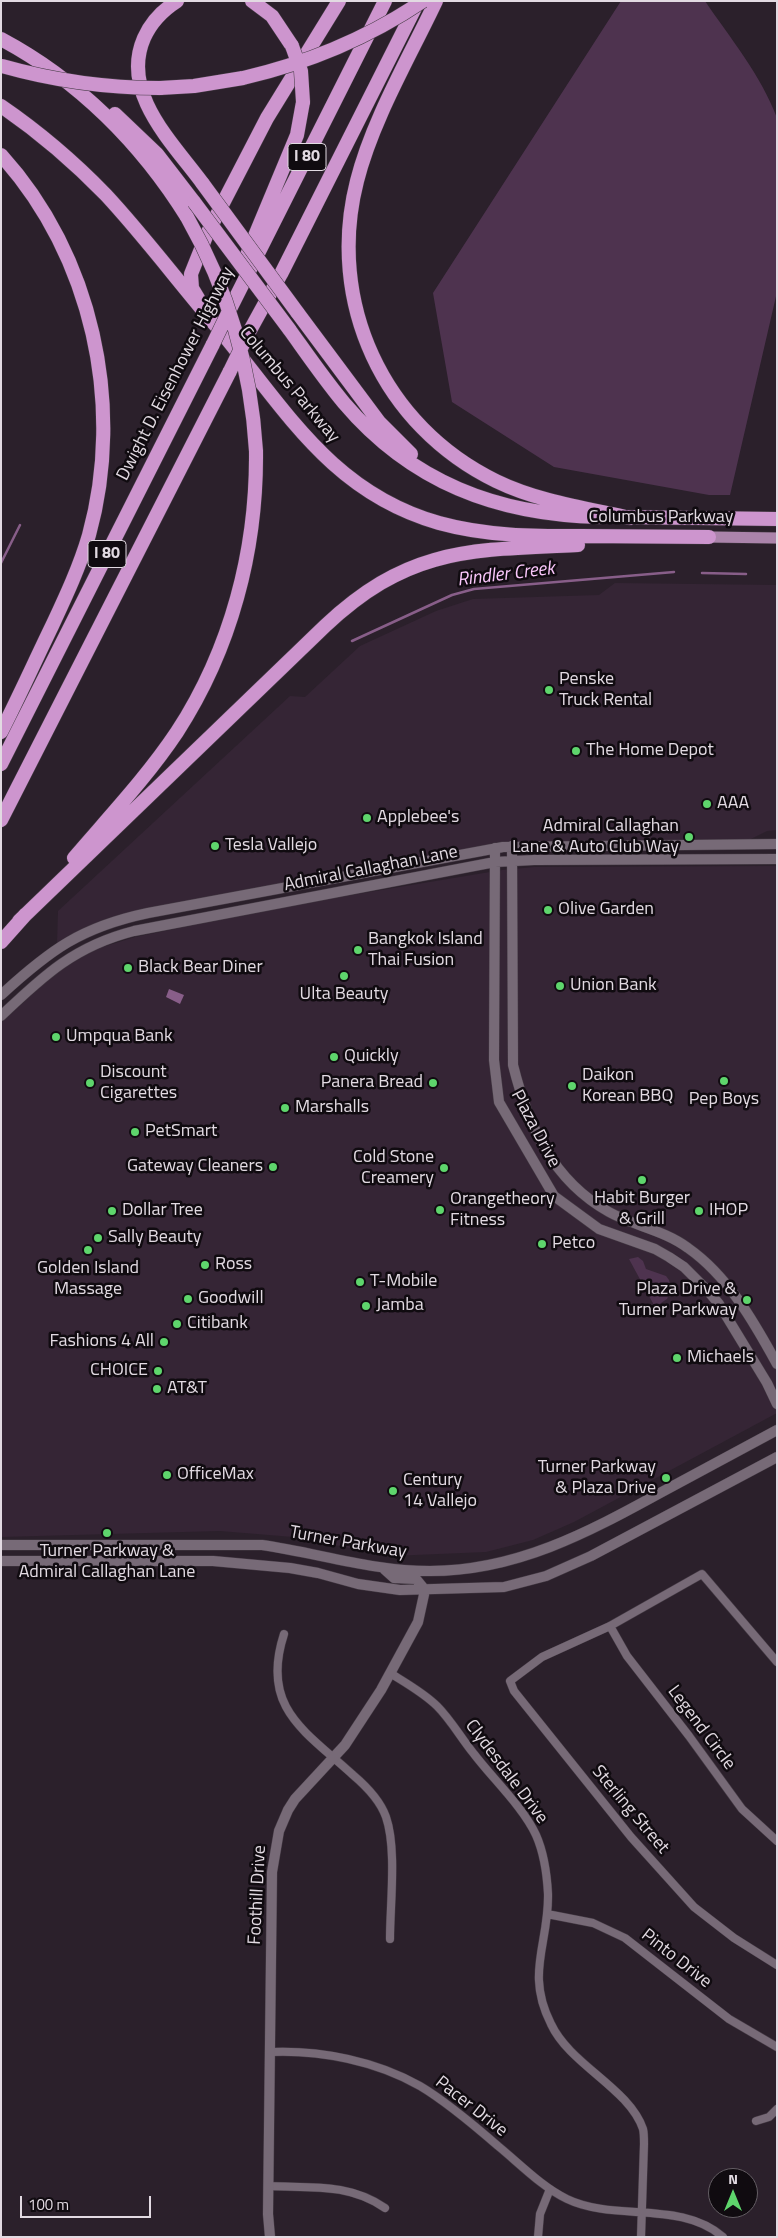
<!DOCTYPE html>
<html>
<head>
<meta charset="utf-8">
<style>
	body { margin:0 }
	#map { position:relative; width:778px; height:2238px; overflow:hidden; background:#2b202b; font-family:"Titillium Web",sans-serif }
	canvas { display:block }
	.frame { position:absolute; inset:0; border:2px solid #e2dae2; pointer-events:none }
	.north { position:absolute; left:708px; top:2168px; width:50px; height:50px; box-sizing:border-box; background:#100b10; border:1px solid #645e64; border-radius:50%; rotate:0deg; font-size:14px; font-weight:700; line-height:20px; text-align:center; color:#e2dae2 }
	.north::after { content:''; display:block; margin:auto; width:18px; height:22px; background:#5ed56c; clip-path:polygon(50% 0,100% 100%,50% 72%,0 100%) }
	.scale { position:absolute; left:20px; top:2196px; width:131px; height:22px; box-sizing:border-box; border:2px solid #e2dae2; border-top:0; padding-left:6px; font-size:15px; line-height:18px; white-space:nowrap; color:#e2dae2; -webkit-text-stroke:4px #100b10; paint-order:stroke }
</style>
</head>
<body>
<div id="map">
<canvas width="778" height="2238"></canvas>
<div class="frame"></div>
<div class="north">N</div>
<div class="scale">100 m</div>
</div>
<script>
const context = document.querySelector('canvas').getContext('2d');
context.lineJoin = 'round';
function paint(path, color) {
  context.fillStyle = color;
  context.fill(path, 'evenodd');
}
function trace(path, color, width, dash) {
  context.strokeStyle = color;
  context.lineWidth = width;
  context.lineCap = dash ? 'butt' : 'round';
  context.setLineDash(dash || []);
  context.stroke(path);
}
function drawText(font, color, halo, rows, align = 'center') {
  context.font = font + ' "Titillium Web",sans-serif';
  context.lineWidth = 5;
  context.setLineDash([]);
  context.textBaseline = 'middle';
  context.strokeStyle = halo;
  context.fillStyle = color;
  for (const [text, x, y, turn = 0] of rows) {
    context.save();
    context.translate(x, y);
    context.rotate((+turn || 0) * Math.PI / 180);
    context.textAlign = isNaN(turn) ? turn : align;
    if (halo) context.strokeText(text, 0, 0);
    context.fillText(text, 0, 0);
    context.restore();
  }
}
const built = new Path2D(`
	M 615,583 L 777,585 L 777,830 L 767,831 L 747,841 L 502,844 L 117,918 L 57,945 L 58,911 L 290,696 L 305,697 L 360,646 L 436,611 L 473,599 L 599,595 Z
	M 777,866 L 777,1413 L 574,1522 L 533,1540 L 486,1552 L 391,1556 L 293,1537 L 220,1531 L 1,1537 L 1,1023 L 49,979 L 72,962 L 93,950 L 135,937 L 297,904 L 502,870 L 534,867 Z`);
const green = new Path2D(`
	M 621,1 L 705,1 C 730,38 761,75 777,118 L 777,292 L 730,495 L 709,495 L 554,467 L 452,402 L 433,293 Z
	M 638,1257 L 643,1261 L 646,1269 L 666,1276 L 669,1280 L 671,1290 L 667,1299 L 655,1307 L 629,1259 Z`);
const water = new Path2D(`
	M 169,989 L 184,995 L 180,1004 L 166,997 Z`);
const stream = new Path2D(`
	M 1,563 L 20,525
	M 702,573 L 746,574
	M 352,641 L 452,595 L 474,589 L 674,572`);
const street = new Path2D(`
	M 610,1626 L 627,1656 L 689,1736 L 742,1809 L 777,1841
	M 284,1634 C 260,1708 305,1731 353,1775 C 366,1786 380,1800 386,1817 C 397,1849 390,1904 390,1939
	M 777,1662 L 702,1574 L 610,1626 L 542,1657 L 510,1681 L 514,1691 L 631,1837 L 694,1907 L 734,1938 L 777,1965
	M 390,1673 C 406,1683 424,1693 437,1706 C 451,1720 461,1738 474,1754 C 493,1779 523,1807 536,1835 C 544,1853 547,1875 548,1894 C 549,1944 525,1973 551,2024 C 570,2065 629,2088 643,2129 C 644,2133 644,2139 644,2144 L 641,2237
	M 547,1914 L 593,1923 L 625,1938 L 729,2019 L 777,2047
	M 271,2052 C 321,2050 376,2061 420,2086 C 447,2102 475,2126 498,2146 C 520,2164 542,2187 567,2199 C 615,2222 681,2200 723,2237
	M 756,2121 L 769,2117 L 777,2109
	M 269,2186 C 311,2188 349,2183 385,2208
	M 538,2237 L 540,2214 L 550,2189`);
const secondary = new Path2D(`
	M 512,846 L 513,1065 C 528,1125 552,1180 609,1212 C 634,1226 664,1230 688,1248 C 728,1276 754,1322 777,1364
	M 495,848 L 494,1060 L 499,1102 L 554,1196 L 599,1229 L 655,1249 L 669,1257 L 684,1267 L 708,1291 L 719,1304 L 767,1383 L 777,1404
	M 1,995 C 50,950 81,927 148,913 L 503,847 L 777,844
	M 1,1016 C 44,975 75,946 134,931 L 495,862 L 534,860 L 777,859
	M 1,1545 L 262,1545 C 318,1553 372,1571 430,1571 C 516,1571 587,1533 660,1493 C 699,1472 738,1451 777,1430
	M 1,1561 L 213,1561 L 290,1568 L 318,1573 L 358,1584 L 400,1590 L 504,1587 L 546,1576 L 591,1556 L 777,1457
	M 270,2237 L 268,2214 L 272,1872 L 279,1831 L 288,1810 L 295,1799 L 345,1745 L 381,1690 L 418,1622 L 425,1590 L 416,1579 L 394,1578 L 384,1569`);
const primary = new Path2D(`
	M 709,537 L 777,538`);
const highway = new Path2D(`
	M 177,1 C 163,10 151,22 144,38 C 120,93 173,143 203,184
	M 252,1 L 272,16 L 292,46
	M 436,1 C 409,58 372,121 357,181 C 326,302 383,426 496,481 C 537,501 585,508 630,518
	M 1,39 C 78,80 141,143 187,217
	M 160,88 L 194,86 L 243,78
	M 1,106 C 39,132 74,162 106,195 C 145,237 180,284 217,327 C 285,408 330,492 439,523 C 486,536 532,536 580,536 C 623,536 666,537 709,537
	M 115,114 L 157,154 L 194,202
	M 1,155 C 92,255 125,405 89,535 C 80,566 66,596 52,626 C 35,661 19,697 1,732
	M 247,255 L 297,135 L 303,102
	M 198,298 L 192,288 L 191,274 L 207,234 L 267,118 L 339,1
	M 297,312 L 379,422 L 411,454
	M 228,313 L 385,1
	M 289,329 C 307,354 324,379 344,403 C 411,482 497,515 600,517
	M 248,334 L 281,274 L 418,2
	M 621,517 L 777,519
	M 1,764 L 213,344
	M 1,820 L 230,371
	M 74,858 C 109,817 147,777 177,732 C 231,649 257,550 256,451
	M 19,921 L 325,626 C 409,547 470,550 578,545
	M 1,942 L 26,914`);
const highwayBridge = new Path2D(`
	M 292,46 L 301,71 L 303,102
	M 2,66 C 55,81 106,88 160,88
	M 243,78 C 308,63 368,38 423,1
	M 203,184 L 297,312
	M 194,202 L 289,329
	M 187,217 C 229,291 251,367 256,451
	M 213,344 L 228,313
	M 230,371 L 248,334`);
const markers = [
	[549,690,5,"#5ed56c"],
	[576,751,5,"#5ed56c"],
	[707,804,5,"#5ed56c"],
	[367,818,5,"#5ed56c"],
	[689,837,5,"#5ed56c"],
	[215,846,5,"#5ed56c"],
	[548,910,5,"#5ed56c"],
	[358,950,5,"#5ed56c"],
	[128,968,5,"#5ed56c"],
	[344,976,5,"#5ed56c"],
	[560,986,5,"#5ed56c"],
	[56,1037,5,"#5ed56c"],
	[334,1057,5,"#5ed56c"],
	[724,1081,5,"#5ed56c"],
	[90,1083,5,"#5ed56c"],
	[433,1083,5,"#5ed56c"],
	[572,1086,5,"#5ed56c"],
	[285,1108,5,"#5ed56c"],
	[135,1132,5,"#5ed56c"],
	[273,1167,5,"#5ed56c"],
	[444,1168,5,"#5ed56c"],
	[642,1180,5,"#5ed56c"],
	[440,1210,5,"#5ed56c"],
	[112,1211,5,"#5ed56c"],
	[699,1211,5,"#5ed56c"],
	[98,1238,5,"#5ed56c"],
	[542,1244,5,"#5ed56c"],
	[88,1250,5,"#5ed56c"],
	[205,1265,5,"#5ed56c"],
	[360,1282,5,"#5ed56c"],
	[188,1299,5,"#5ed56c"],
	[747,1300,5,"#5ed56c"],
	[366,1306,5,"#5ed56c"],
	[177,1324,5,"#5ed56c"],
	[164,1342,5,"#5ed56c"],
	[677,1358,5,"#5ed56c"],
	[158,1371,5,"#5ed56c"],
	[157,1389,5,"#5ed56c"],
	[167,1475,5,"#5ed56c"],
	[666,1478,5,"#5ed56c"],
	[393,1491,5,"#5ed56c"],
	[107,1533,5,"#5ed56c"]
];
const shields = [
	[307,157,38],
	[107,554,38]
];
const shieldNames = [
	["I 80",307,157],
	["I 80",107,554]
];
const streetNames = [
	["Dwight D. Eisenhower Highway",176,374,-63],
	["Columbus Parkway",289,385,50],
	["Columbus Parkway",661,518],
	["Admiral Callaghan Lane",371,869,-11],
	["Plaza Drive",535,1129,62],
	["Turner Parkway",348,1543,10],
	["Legend Circle",701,1728,53],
	["Clydesdale Drive",506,1772,53],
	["Sterling Street",630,1810,50],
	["Foothill Drive",258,1895,-87],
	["Pinto Drive",676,1959,38],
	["Pacer Drive",471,2107,38]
];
const poiNames = [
	["Penske",559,680],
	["Truck Rental",559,701],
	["The Home Depot",586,751],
	["AAA",717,804],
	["Applebee's",377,818],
	["Admiral Callaghan",679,827,"right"],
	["Lane & Auto Club Way",679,848,"right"],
	["Tesla Vallejo",225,846],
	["Olive Garden",558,910],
	["Bangkok Island",368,940],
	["Thai Fusion",368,961],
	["Black Bear Diner",138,968],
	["Union Bank",570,986],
	["Ulta Beauty",344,995,"center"],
	["Umpqua Bank",66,1037],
	["Quickly",344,1057],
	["Discount",100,1073],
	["Cigarettes",100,1094],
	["Daikon",582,1076],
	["Korean BBQ",582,1097],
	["Panera Bread",423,1083,"right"],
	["Pep Boys",724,1100,"center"],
	["Marshalls",295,1108],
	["PetSmart",145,1132],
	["Cold Stone",434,1158,"right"],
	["Creamery",434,1179,"right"],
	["Gateway Cleaners",263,1167,"right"],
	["Habit Burger",642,1199,"center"],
	["& Grill",642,1220,"center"],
	["Orangetheory",450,1200],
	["Fitness",450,1221],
	["Dollar Tree",122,1211],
	["IHOP",709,1211],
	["Sally Beauty",108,1238],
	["Petco",552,1244],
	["Ross",215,1265],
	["Golden Island",88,1269,"center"],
	["Massage",88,1290,"center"],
	["T-Mobile",370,1282],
	["Plaza Drive &",737,1290,"right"],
	["Turner Parkway",737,1311,"right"],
	["Goodwill",198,1299],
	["Jamba",376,1306],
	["Citibank",187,1324],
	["Fashions 4 All",154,1342,"right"],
	["Michaels",687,1358],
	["CHOICE",148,1371,"right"],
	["AT&T",167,1389],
	["Turner Parkway",656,1468,"right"],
	["& Plaza Drive",656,1489,"right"],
	["OfficeMax",177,1475],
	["Century",403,1481],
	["14 Vallejo",403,1502],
	["Turner Parkway &",107,1552,"center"],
	["Admiral Callaghan Lane",107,1573,"center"]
];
const waterNames = [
	["Rindler Creek",506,575,-7]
];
paint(built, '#352535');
paint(green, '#4e334f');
paint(water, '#885e89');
trace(stream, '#885e89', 2.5);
trace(street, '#453b45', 9);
trace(secondary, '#453b45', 11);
trace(primary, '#453b45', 12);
trace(highway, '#453b45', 15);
trace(street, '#776a77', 8);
trace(secondary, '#776a77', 10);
trace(primary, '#ab84ab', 11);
trace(highway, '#cd95ce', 14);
trace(highwayBridge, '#453b45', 15, []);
trace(highwayBridge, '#cd95ce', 14);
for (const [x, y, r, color] of markers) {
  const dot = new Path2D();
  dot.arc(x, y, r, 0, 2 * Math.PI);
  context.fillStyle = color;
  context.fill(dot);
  trace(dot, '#100b10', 2);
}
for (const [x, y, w] of shields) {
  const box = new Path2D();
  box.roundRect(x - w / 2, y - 13.5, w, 27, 4);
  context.fillStyle = '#100b10';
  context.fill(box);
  trace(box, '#e2dae2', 1);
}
drawText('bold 16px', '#e2dae2', null, shieldNames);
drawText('18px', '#e2dae2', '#100b10', streetNames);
drawText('18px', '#e2dae2', '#100b10', poiNames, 'left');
drawText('italic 19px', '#fbc7fc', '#100b10', waterNames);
</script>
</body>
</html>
